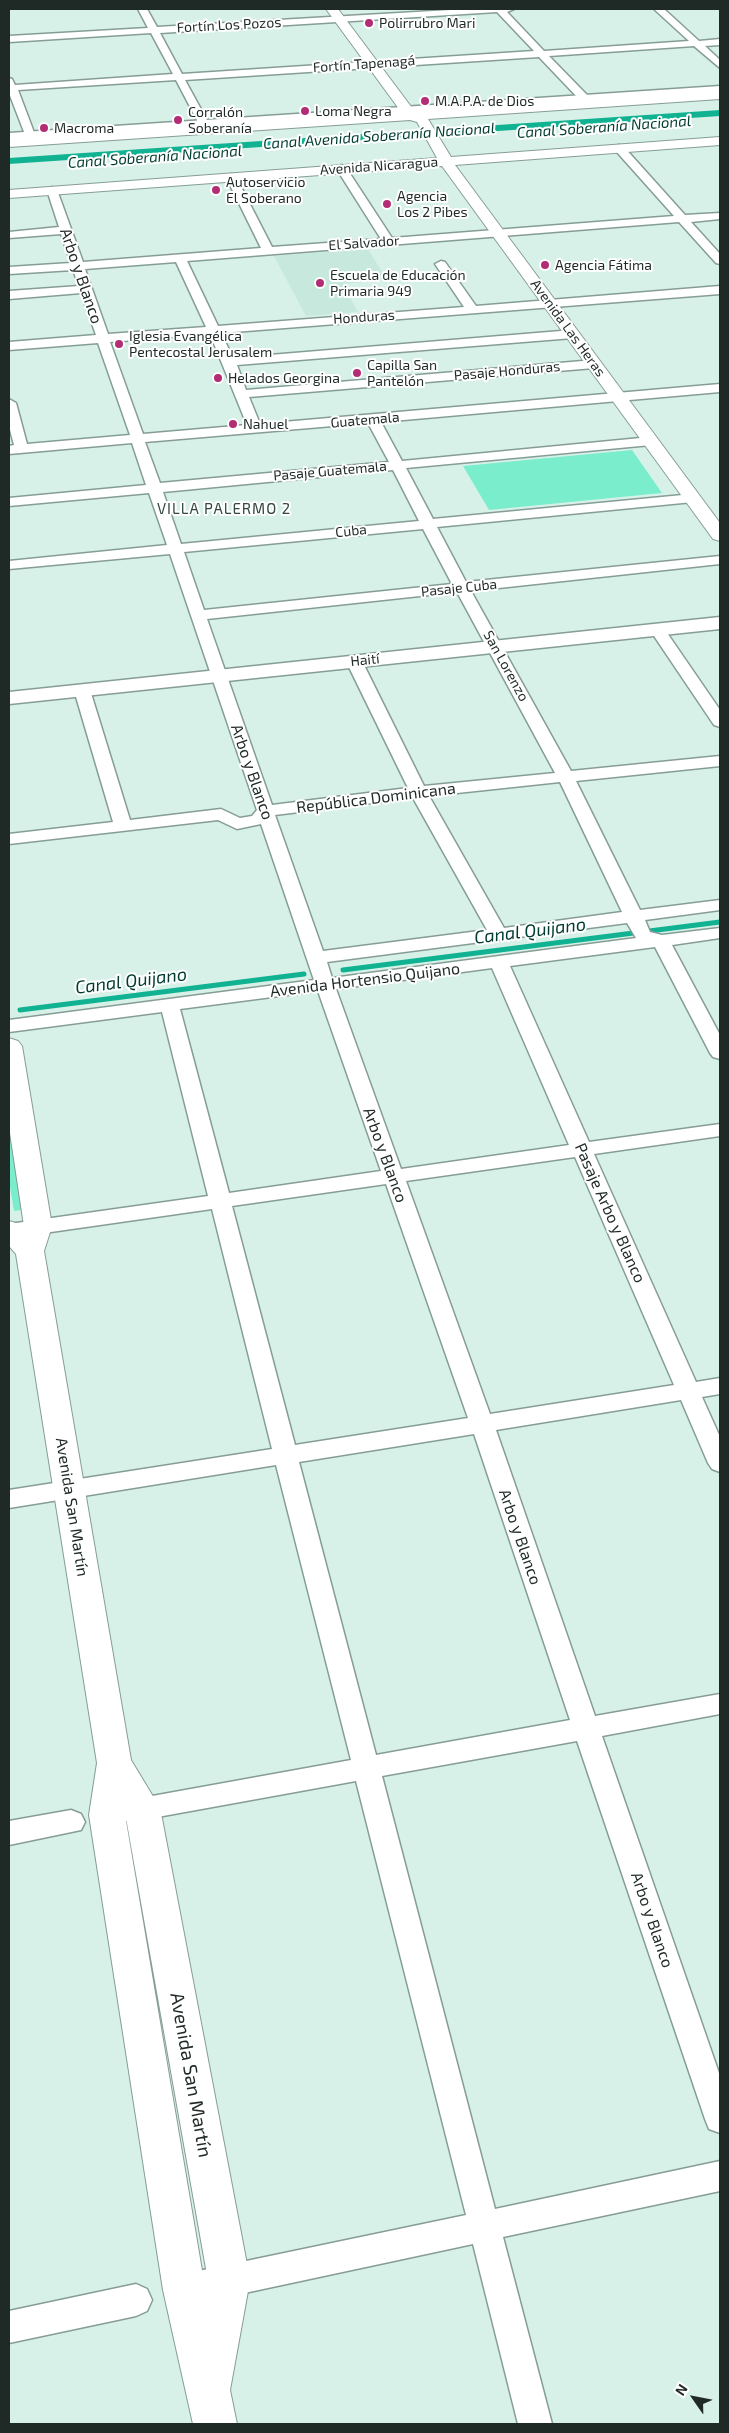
<!DOCTYPE html>
<html>
<head>
<meta charset="utf-8">
<style>
	body { margin:0 }
	#map { position:relative; width:729px; height:2433px; overflow:hidden; background:#d8f1e8; font-family:"Exo 2",sans-serif }
	canvas { display:block }
	.frame { position:absolute; inset:0; border:10px solid #1f2926; pointer-events:none }
	.north { position:absolute; left:669px; top:2373px; width:50px; height:50px; -webkit-text-stroke:4px #fff; paint-order:stroke; rotate:303deg; font-size:14px; font-weight:700; line-height:20px; text-align:center; color:#1f2926 }
	.north::after { content:''; display:block; margin:auto; width:18px; height:22px; background:#1f2926; clip-path:polygon(50% 0,100% 100%,50% 72%,0 100%) }
</style>
</head>
<body>
<div id="map">
<canvas width="729" height="2433"></canvas>
<div class="frame"></div>
<div class="north">N</div>
</div>
<script>
const context = document.querySelector('canvas').getContext('2d');
context.lineJoin = 'round';
function paint(path, color) {
  context.fillStyle = color;
  context.fill(path, 'evenodd');
}
function trace(path, color, width, dash) {
  context.strokeStyle = color;
  context.lineWidth = width;
  context.lineCap = dash ? 'butt' : 'round';
  context.setLineDash(dash || []);
  context.stroke(path);
}
function drawText(font, color, halo, rows, align = 'center') {
  context.font = font + ' "Exo 2",sans-serif';
  context.lineWidth = 4;
  context.setLineDash([]);
  context.textBaseline = 'middle';
  context.strokeStyle = halo;
  context.fillStyle = color;
  for (const [text, x, y, turn = 0] of rows) {
    context.save();
    context.translate(x, y);
    context.rotate((+turn || 0) * Math.PI / 180);
    context.textAlign = isNaN(turn) ? turn : align;
    if (halo) context.strokeText(text, 0, 0);
    context.fillText(text, 0, 0);
    context.restore();
  }
}
const built = new Path2D(`
	M 368,249 L 387,280 L 342,284 L 358,312 L 306,316 L 274,256 Z`);
const green = new Path2D(`
	M 632,450 L 662,493 L 489,510 L 463,466 Z
	M 9,1136 L 14,1136 L 27,1209 L 14,1211 L 9,1181 Z`);
const stream = new Path2D(`
	M 343,970 L 720,922
	M 20,1010 L 304,974`);
const canal = new Path2D(`
	M 720,110 L 720,116 L 9,164 L 9,158 Z`);
const minor = new Path2D(`
	M 138,9 L 147,9 L 157,27 L 468,9 L 514,9 L 507,12 L 544,51 L 689,41 L 654,9 L 664,9 L 699,41 L 720,39 L 720,45 L 705,46 L 720,60 L 720,68 L 694,46 L 549,56 L 588,96 L 588,100 L 580,100 L 539,57 L 185,80 L 209,124 L 204,127 L 199,124 L 176,80 L 18,90 L 35,135 L 30,138 L 26,137 L 9,93 L 9,78 L 12,79 L 15,85 L 173,74 L 151,33 L 9,42 L 9,36 L 148,28 ZM 497,12 L 534,51 L 182,74 L 160,33 Z
	M 619,145 L 623,146 L 685,215 L 720,213 L 720,219 L 691,222 L 720,254 L 720,264 L 716,263 L 679,222 L 187,261 L 218,326 L 464,307 L 435,264 L 441,261 L 445,262 L 476,306 L 720,286 L 720,294 L 221,333 L 233,358 L 573,330 L 579,334 L 573,338 L 237,365 L 246,390 L 594,360 L 600,364 L 594,368 L 249,397 L 260,424 L 720,384 L 720,392 L 381,422 L 402,461 L 651,437 L 658,441 L 651,445 L 406,468 L 433,519 L 693,494 L 700,498 L 693,502 L 437,527 L 466,582 L 720,556 L 720,564 L 471,591 L 571,771 L 720,756 L 720,766 L 576,781 L 640,910 L 720,900 L 720,910 L 645,920 L 650,932 L 662,935 L 720,928 L 720,938 L 672,945 L 720,1035 L 720,1059 L 713,1057 L 710,1053 L 655,947 L 510,966 L 589,1142 L 720,1124 L 720,1136 L 594,1154 L 696,1382 L 720,1378 L 720,1394 L 702,1397 L 720,1437 L 720,1472 L 712,1469 L 708,1463 L 681,1400 L 496,1430 L 595,1716 L 720,1694 L 720,1714 L 602,1736 L 720,2076 L 720,2133 L 709,2129 L 705,2119 L 577,1741 L 382,1776 L 495,2209 L 720,2161 L 720,2191 L 503,2237 L 552,2424 L 518,2424 L 473,2244 L 184,2306 L 173,2301 L 168,2290 L 173,2279 L 184,2274 L 466,2215 L 356,1781 L 130,1822 L 120,1819 L 116,1811 L 120,1803 L 130,1800 L 351,1760 L 276,1465 L 9,1508 L 9,1490 L 272,1449 L 212,1209 L 9,1238 L 9,1224 L 208,1196 L 162,1012 L 9,1032 L 9,1020 L 314,980 L 261,824 L 237,829 L 218,820 L 9,844 L 9,834 L 113,822 L 74,690 L 82,685 L 90,690 L 130,820 L 221,809 L 240,818 L 252,816 L 257,810 L 170,554 L 9,569 L 9,561 L 167,545 L 149,493 L 9,506 L 9,498 L 146,485 L 132,443 L 9,454 L 9,446 L 14,445 L 9,426 L 9,399 L 16,403 L 27,444 L 130,435 L 98,343 L 9,350 L 9,342 L 96,335 L 81,293 L 9,299 L 9,291 L 79,286 L 73,270 L 9,274 L 9,267 L 71,263 L 61,234 L 9,238 L 9,232 L 59,227 L 47,190 L 52,187 L 57,190 L 83,262 L 261,248 L 226,177 L 231,174 L 236,177 L 272,247 L 381,239 L 336,168 L 341,165 L 345,166 L 392,238 L 674,216 L 615,150 L 615,146 ZM 176,262 L 206,327 L 108,334 L 85,269 ZM 210,334 L 247,425 L 143,434 L 110,342 ZM 368,423 L 389,462 L 160,483 L 145,442 ZM 393,470 L 419,521 L 181,544 L 163,492 ZM 423,529 L 452,584 L 204,610 L 184,552 ZM 457,592 L 555,773 L 424,786 L 362,661 L 354,656 L 346,661 L 408,788 L 272,805 L 207,619 ZM 560,782 L 622,912 L 504,928 L 429,796 ZM 413,798 L 487,930 L 323,951 L 275,815 ZM 627,923 L 636,938 L 332,978 L 327,962 ZM 492,968 L 569,1145 L 401,1169 L 336,989 ZM 318,991 L 381,1171 L 229,1193 L 180,1009 ZM 575,1157 L 674,1385 L 490,1414 L 406,1181 ZM 386,1184 L 468,1418 L 295,1445 L 232,1206 ZM 474,1434 L 570,1720 L 376,1755 L 299,1462 Z
	M 658,625 L 663,627 L 720,710 L 720,727 L 714,725 L 650,630 Z
	M 71,1810 L 81,1814 L 85,1822 L 81,1830 L 9,1845 L 9,1821 Z
	M 136,2284 L 147,2289 L 152,2300 L 147,2311 L 136,2316 L 9,2343 L 9,2311 Z`);
const tertiary = new Path2D(`
	M 720,86 L 720,94 L 9,141 L 9,133 Z
	M 720,617 L 720,629 L 9,704 L 9,692 Z`);
const secondary = new Path2D(`
	M 326,9 L 338,9 L 415,112 L 720,91 L 720,99 L 428,119 L 451,157 L 720,137 L 720,145 L 455,165 L 720,523 L 720,541 L 713,539 L 442,166 L 9,198 L 9,190 L 437,158 L 417,122 L 410,120 L 9,147 L 9,139 L 402,113 Z
	M 9,1038 L 18,1041 L 22,1046 L 52,1226 L 44,1251 L 131,1760 L 160,1808 L 250,2280 L 230,2390 L 237,2424 L 193,2424 L 163,2290 L 89,1815 L 97,1763 L 16,1254 L 9,1246 L 9,1221 L 19,1224 L 23,1228 L 24,1226 L 9,1126 ZM 125,1812 L 208,2280 L 206,2294 L 125,1815 Z`);
const markers = [
	[369,23,5,"#b22d73"],
	[425,101,5,"#b22d73"],
	[305,111,5,"#b22d73"],
	[178,120,5,"#b22d73"],
	[44,128,5,"#b22d73"],
	[216,190,5,"#b22d73"],
	[387,204,5,"#b22d73"],
	[545,265,5,"#b22d73"],
	[320,283,5,"#b22d73"],
	[119,344,5,"#b22d73"],
	[357,373,5,"#b22d73"],
	[218,378,5,"#b22d73"],
	[233,424,5,"#b22d73"]
];
const farPoinames = [
	["Polirrubro Mari",379,23],
	["M.A.P.A. de Dios",435,101],
	["Loma Negra",315,111],
	["Corralón",188,112],
	["Soberanía",188,128],
	["Macroma",54,128],
	["Autoservicio",226,182],
	["El Soberano",226,198],
	["Agencia",397,196],
	["Los 2 Pibes",397,212],
	["Agencia Fátima",555,265],
	["Escuela de Educación",330,275],
	["Primaria 949",330,291],
	["Iglesia Evangélica",129,336],
	["Pentecostal Jerusalem",129,352],
	["Capilla San",367,365],
	["Pantelón",367,381],
	["Helados Georgina",228,378],
	["Nahuel",243,424]
];
const farStreetnames = [
	["Fortín Los Pozos",229,25,-3],
	["Fortín Tapenagá",364,64,-4],
	["Avenida Nicaragua",379,166,-4],
	["El Salvador",364,243,-4],
	["Honduras",364,317,-4],
	["Avenida Las Heras",568,328,54],
	["Pasaje Honduras",507,371,-5],
	["Guatemala",365,420,-5],
	["Pasaje Guatemala",330,471,-5],
	["Cuba",351,531,-6],
	["Pasaje Cuba",459,588,-6],
	["Haití",365,660,-6],
	["San Lorenzo",506,666,61]
];
const farWaternames = [
	["Canal Soberanía Nacional",604,127,-4],
	["Canal Avenida Soberanía Nacional",379,136,-4],
	["Canal Soberanía Nacional",155,157,-4]
];
const farNeighbourhoodnames = [
	["VILLA PALERMO 2",224,509]
];
const streetNames = [
	["Arbo y Blanco",81,276,71],
	["Arbo y Blanco",252,772,71],
	["República Dominicana",376,798,-7],
	["Avenida Hortensio Quijano",365,980,-7],
	["Arbo y Blanco",385,1155,70],
	["Pasaje Arbo y Blanco",610,1213,66],
	["Avenida San Martín",72,1507,81],
	["Arbo y Blanco",520,1537,71],
	["Arbo y Blanco",652,1920,71]
];
const waterNames = [
	["Canal Quijano",530,931,-7],
	["Canal Quijano",131,981,-7]
];
const nearStreetnames = [
	["Avenida San Martín",191,2075,80]
];
paint(built, '#c6e8dd');
paint(green, '#7aedcd');
trace(stream, '#11b292', 5);
paint(canal, '#11b292');
trace(minor, '#869d96', 3);
trace(tertiary, '#869d96', 3);
trace(secondary, '#869d96', 2);
paint(minor, '#fff');
paint(tertiary, '#fff');
paint(secondary, '#fff');
for (const [x, y, r, color] of markers) {
  const dot = new Path2D();
  dot.arc(x, y, r, 0, 2 * Math.PI);
  context.fillStyle = color;
  context.fill(dot);
  trace(dot, '#fff', 2);
}
drawText('14px', '#1f2926', '#fff', farPoinames, 'left');
drawText('14px', '#1f2926', '#fff', farStreetnames);
drawText('italic 15px', '#003d30', '#fff', farWaternames);
context.letterSpacing = '1px';
drawText('15px', '#334841', '#fff', farNeighbourhoodnames);
context.letterSpacing = '0px';
drawText('16px', '#1f2926', '#fff', streetNames);
drawText('italic 18px', '#003d30', '#fff', waterNames);
drawText('19px', '#1f2926', '#fff', nearStreetnames);
</script>
</body>
</html>
